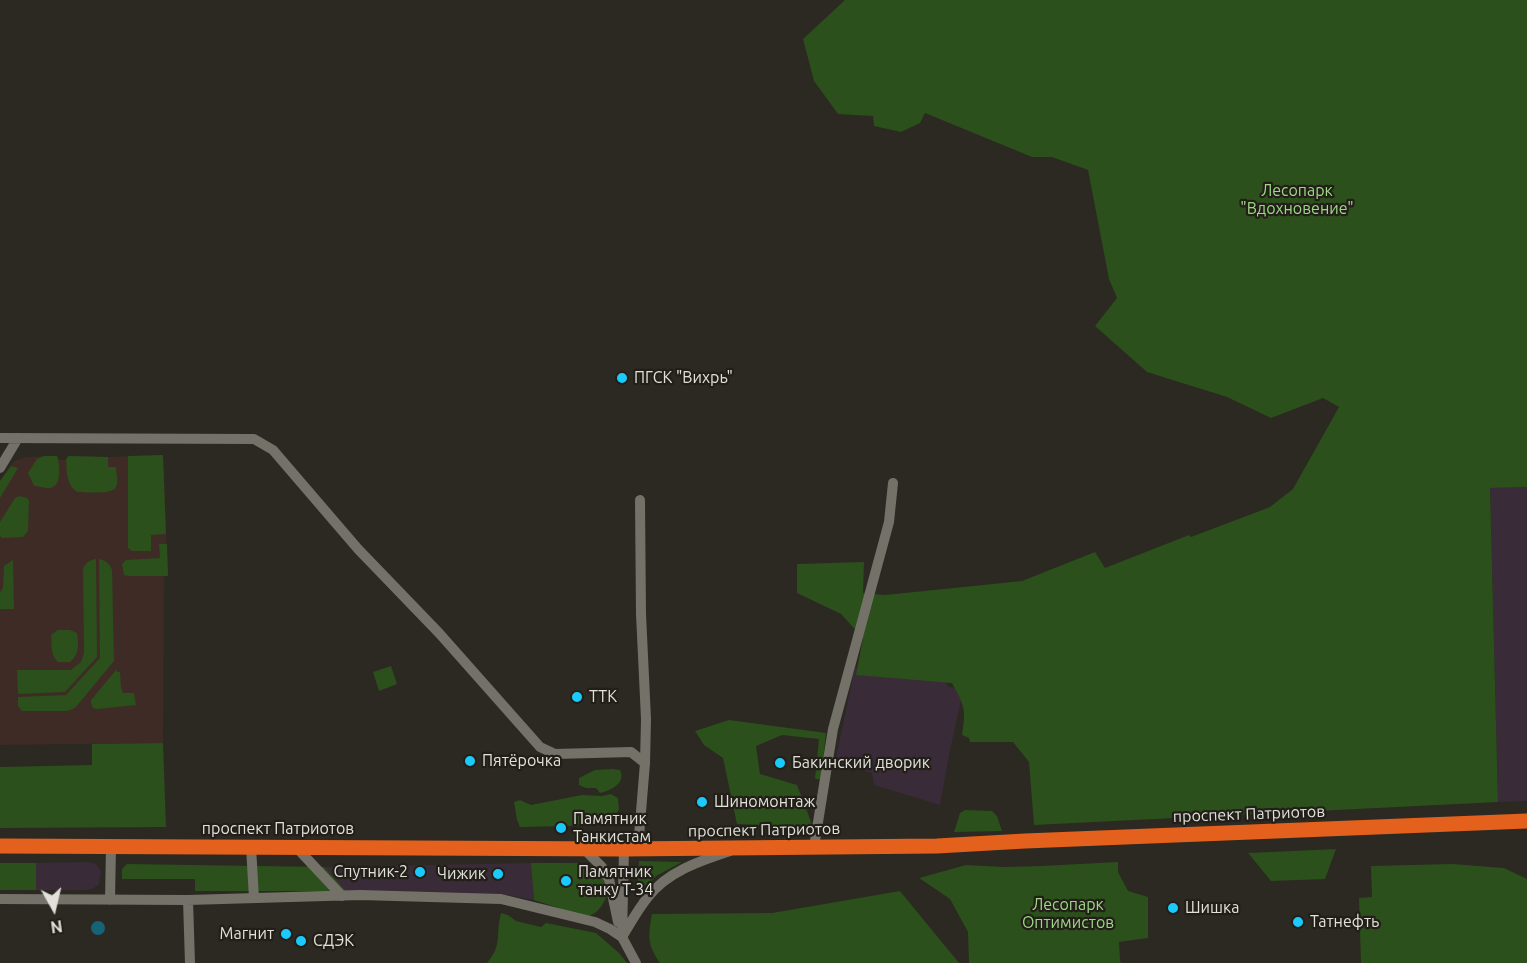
<!DOCTYPE html>
<html>
<head>
<meta charset="utf-8">
<style>
	body { margin:0 }
	#map { position:relative; width:1527px; height:963px; overflow:hidden; background:#2b2921; font-family:Ubuntu,sans-serif }
	canvas { display:block }
	.north { position:absolute; left:24px; top:879px; width:60px; height:60px; -webkit-text-stroke:4px #221f18; paint-order:stroke; rotate:172deg; font-size:16px; font-weight:700; line-height:24px; text-align:center; color:#e1e0db }
	.north::after { content:''; display:block; margin:auto; width:21px; height:27px; background:#e1e0db; clip-path:polygon(50% 0,100% 100%,50% 72%,0 100%) }
</style>
</head>
<body>
<div id="map">
<canvas width="1527" height="963"></canvas>
<div class="north">N</div>
</div>
<script>
const context = document.querySelector('canvas').getContext('2d');
context.lineJoin = 'round';
function paint(path, color) {
  context.fillStyle = color;
  context.fill(path, 'evenodd');
}
function trace(path, color, width, dash) {
  context.strokeStyle = color;
  context.lineWidth = width;
  context.lineCap = dash ? 'butt' : 'round';
  context.setLineDash(dash || []);
  context.stroke(path);
}
function drawText(font, color, halo, rows, align = 'center') {
  context.font = font + ' Ubuntu,sans-serif';
  context.lineWidth = 4.5;
  context.setLineDash([]);
  context.textBaseline = 'middle';
  context.strokeStyle = halo;
  context.fillStyle = color;
  for (const [text, x, y, turn = 0] of rows) {
    context.save();
    context.translate(x, y);
    context.rotate((+turn || 0) * Math.PI / 180);
    context.textAlign = isNaN(turn) ? turn : align;
    if (halo) context.strokeText(text, 0, 0);
    context.fillText(text, 0, 0);
    context.restore();
  }
}
const commercial = new Path2D(`
	M 1527,487 L 1527,801 L 1498,802 L 1490,488 Z
	M 855,667 L 944,679 L 948,687 L 964,688 L 950,750 L 940,805 L 874,785 L 872,773 L 835,762 Z
	M 88,862 L 96,864 L 101,871 L 99,884 L 94,888 L 87,890 L 36,890 L 36,863 Z
	M 531,863 L 534,900 L 507,895 L 348,894 L 324,867 Z`);
const medical = new Path2D(`
	M 163,455 L 168,575 L 164,576 L 163,743 L 0,745 L 0,481 L 14,461 L 26,457 L 57,456 L 59,460 L 66,460 L 68,456 L 108,457 Z`);
const green = new Path2D(`
	M 845,0 L 1527,0 L 1527,487 L 1490,488 L 1498,802 L 1034,825 L 1029,762 L 1013,742 L 970,742 L 969,738 L 962,735 C 966,709 965,707 952,683 L 856,675 L 863,638 L 841,614 L 797,593 L 797,564 L 864,562 L 863,593 L 885,595 L 1022,581 L 1095,552 L 1105,568 L 1189,535 L 1191,537 L 1270,507 L 1293,489 L 1339,407 L 1323,398 L 1271,418 L 1227,397 L 1147,372 L 1095,326 L 1117,298 L 1109,279 L 1088,170 L 1052,157 L 1032,157 L 925,113 L 920,123 L 901,132 L 874,126 L 873,116 L 838,114 L 814,81 L 803,39 Z
	M 163,455 L 166,534 L 151,535 L 151,551 L 132,551 L 128,548 L 128,456 Z
	M 44,456 L 57,456 C 60,464 62,487 50,488 C 45,489 39,486 34,486 L 28,473 L 37,459 Z
	M 68,456 L 108,457 L 108,467 L 116,467 C 116,473 119,482 116,487 C 113,495 86,492 78,492 C 66,486 67,472 66,460 Z
	M 11,466 L 18,468 L 0,498 L 0,481 Z
	M 19,496 L 27,498 L 29,501 L 28,531 L 23,537 L 2,538 L 0,536 L 0,522 L 15,498 Z
	M 159,544 L 167,544 L 168,576 L 128,576 L 124,575 L 122,564 L 126,560 L 160,558 Z
	M 96,559 L 97,657 L 65,692 L 18,694 L 17,670 L 71,670 L 81,662 L 84,653 L 83,569 C 86,563 89,560 96,559 Z
	M 99,559 C 107,561 109,563 112,570 L 114,661 L 75,708 L 67,711 L 22,711 L 18,706 L 18,697 L 66,695 L 100,658 Z
	M 13,560 L 14,609 L 0,609 L 0,592 L 3,588 L 4,566 Z
	M 58,630 L 70,630 L 77,633 C 79,644 79,655 70,662 L 58,662 C 50,655 52,645 51,635 Z
	M 391,666 L 397,684 L 379,691 L 373,672 Z
	M 117,669 L 117,672 L 120,672 L 121,688 L 123,693 L 134,693 L 136,705 L 97,709 L 93,708 L 91,703 L 91,700 Z
	M 729,720 L 826,733 L 821,779 L 815,779 L 819,739 L 782,735 L 756,746 L 760,774 L 797,785 L 813,827 L 737,824 L 723,758 L 704,745 L 695,731 Z
	M 163,743 L 166,827 L 0,828 L 0,767 L 92,765 L 92,744 Z
	M 612,769 L 620,770 C 626,783 612,790 600,793 L 596,788 L 586,788 L 579,785 L 579,778 L 595,770 Z
	M 611,794 L 618,798 L 619,809 L 615,817 L 570,826 L 520,827 L 517,820 L 514,802 L 520,800 L 531,805 L 582,795 L 602,796 Z
	M 965,810 L 992,811 L 997,816 L 1002,831 L 954,832 L 960,813 Z
	M 1336,849 L 1325,879 L 1271,881 L 1248,853 Z
	M 639,861 L 682,862 L 656,876 L 637,897 Z
	M 1118,862 L 1118,872 L 1128,891 L 1148,897 L 1148,938 L 1119,942 L 1120,961 L 1121,963 L 969,963 L 968,932 L 950,899 L 919,878 L 966,865 L 1005,867 L 1041,866 Z
	M 0,863 L 36,863 L 36,890 L 0,890 Z
	M 531,863 L 584,863 L 602,872 L 609,892 C 603,904 599,914 586,917 L 534,900 Z
	M 127,864 L 324,867 L 346,891 L 195,891 L 195,879 L 122,879 L 122,869 Z
	M 1452,864 L 1504,868 L 1527,879 L 1527,963 L 1361,963 L 1359,898 L 1372,897 L 1371,866 Z
	M 900,891 L 959,963 L 660,963 C 647,944 648,936 652,914 L 772,913 Z
	M 501,913 L 508,915 L 516,921 L 541,927 L 546,923 L 596,933 L 619,953 L 627,963 L 487,963 C 503,944 495,936 501,913 Z`);
const water = new Path2D(`
	M91 928a7 7 0 1 1 14 0a7 7 0 1 1-14 0Z`);
const minor = new Path2D(`
	M 0,438 L 254,439 L 273,450 L 358,549 L 439,633 L 540,747 L 555,754 L 631,752 L 645,763
	M 0,468 L 18,438
	M 251,847 L 254,898
	M 296,847 L 342,896
	M 814,847 L 833,729 L 889,522 L 893,483
	M 584,849 L 602,867 L 609,879 L 618,922
	M 0,899 L 188,900 L 360,895 L 501,899 L 595,922 L 610,929 L 622,937 L 636,963
	M 110,900 L 111,847
	M 188,900 L 190,963
	M 622,937 L 624,849 L 639,836 L 645,763 L 646,719 L 641,614 L 640,500
	M 622,937 C 630,924 638,909 648,897 C 668,871 700,861 730,851`);
const highway = new Path2D(`
	M 0,846 L 624,849 L 937,846 L 1025,841 L 1527,821`);
const markers = [
	[622,378,6,"#1bcafc"],
	[577,697,6,"#1bcafc"],
	[470,761,6,"#1bcafc"],
	[780,763,6,"#1bcafc"],
	[702,802,6,"#1bcafc"],
	[561,828,6,"#1bcafc"],
	[420,872,6,"#1bcafc"],
	[498,874,6,"#1bcafc"],
	[566,881,6,"#1bcafc"],
	[1173,908,6,"#1bcafc"],
	[1298,922,6,"#1bcafc"],
	[286,934,6,"#1bcafc"],
	[301,941,6,"#1bcafc"]
];
const parkNames = [
	["Лесопарк",1297,191],
	["\"Вдохновение\"",1297,209],
	["Лесопарк",1068,905],
	["Оптимистов",1068,923]
];
const poiNames = [
	["ПГСК \"Вихрь\"",634,378],
	["ТТК",589,697],
	["Пятёрочка",482,761],
	["Бакинский дворик",792,763],
	["Шиномонтаж",714,802],
	["Памятник",573,819],
	["Танкистам",573,837],
	["Спутник-2",408,872,"right"],
	["Памятник",578,872],
	["танку Т-34",578,890],
	["Чижик",486,874,"right"],
	["Шишка",1185,908],
	["Татнефть",1310,922],
	["Магнит",274,934,"right"],
	["СДЭК",313,941]
];
const streetNames = [
	["проспект Патриотов",1249,814,-2],
	["проспект Патриотов",278,829],
	["проспект Патриотов",764,830,-1]
];
paint(commercial, '#392b38');
paint(medical, '#3e2b25');
paint(green, '#2b501b');
paint(water, '#166377');
trace(minor, '#747169', 10);
trace(highway, '#e3611c', 15);
for (const [x, y, r, color] of markers) {
  const dot = new Path2D();
  dot.arc(x, y, r, 0, 2 * Math.PI);
  context.fillStyle = color;
  context.fill(dot);
  trace(dot, '#221f18', 2);
}
drawText('16px', '#9cd886', '#221f18', parkNames);
drawText('16px', '#e1e0db', '#221f18', poiNames, 'left');
drawText('16px', '#e1e0db', '#221f18', streetNames);
</script>
</body>
</html>
